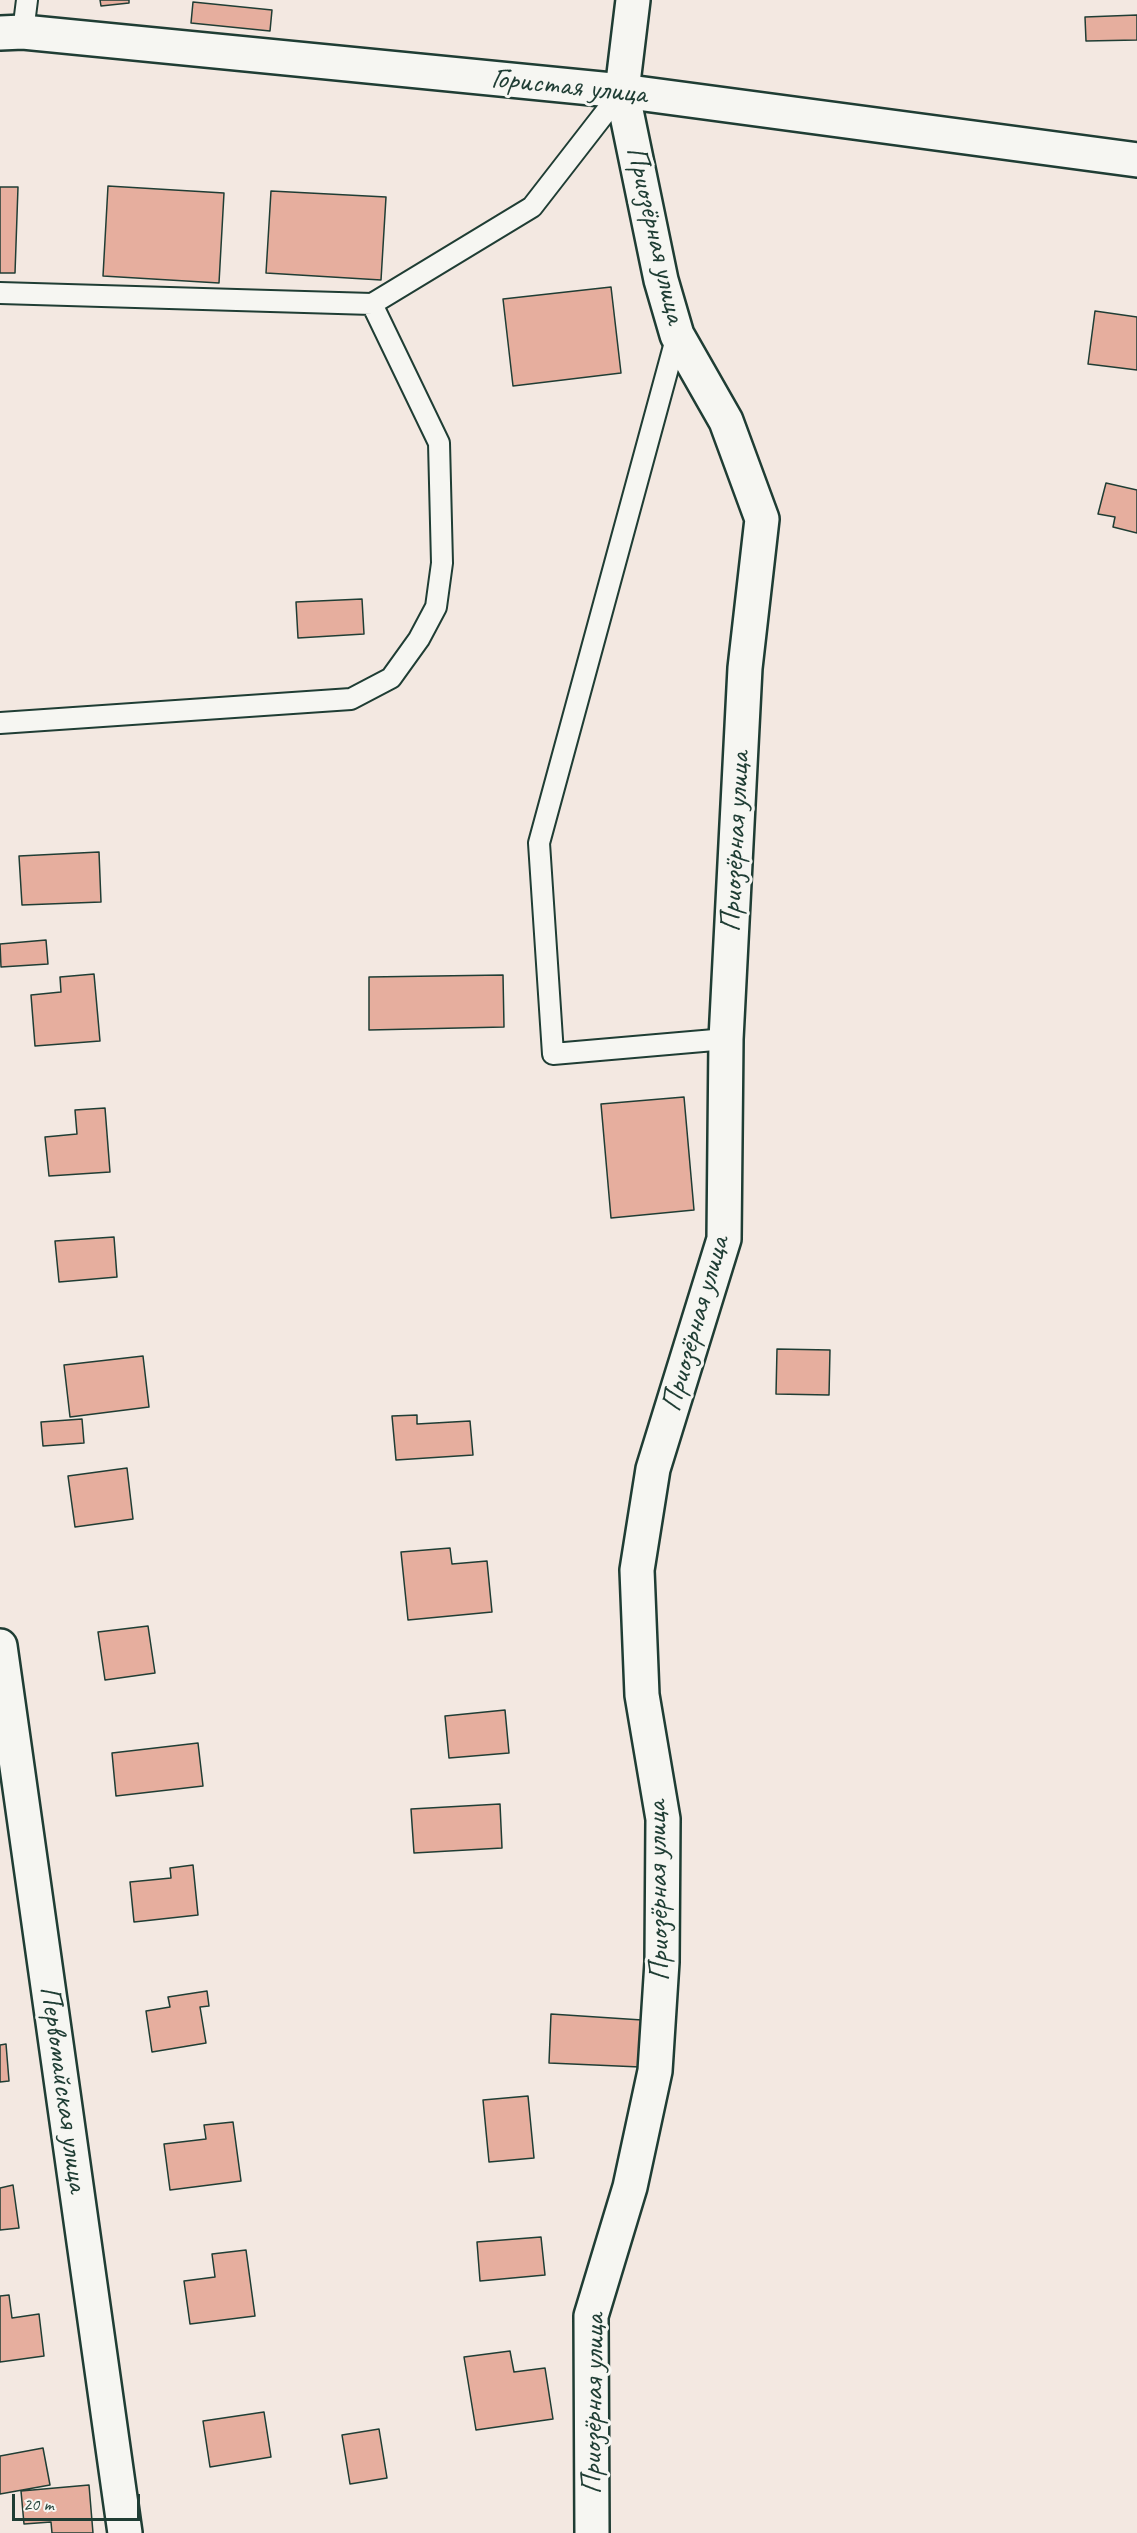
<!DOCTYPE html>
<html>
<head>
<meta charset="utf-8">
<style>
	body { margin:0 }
	#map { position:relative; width:1137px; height:2533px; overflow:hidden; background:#f3e8e1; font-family:Caveat,sans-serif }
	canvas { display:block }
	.scale { position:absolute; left:12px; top:2494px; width:128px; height:27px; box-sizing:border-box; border:3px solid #1f3d34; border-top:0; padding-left:8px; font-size:18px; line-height:21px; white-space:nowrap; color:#1f3d34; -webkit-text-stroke:4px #f6f6f2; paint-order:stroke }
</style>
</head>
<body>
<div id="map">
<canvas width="1137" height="2533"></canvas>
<div class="scale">20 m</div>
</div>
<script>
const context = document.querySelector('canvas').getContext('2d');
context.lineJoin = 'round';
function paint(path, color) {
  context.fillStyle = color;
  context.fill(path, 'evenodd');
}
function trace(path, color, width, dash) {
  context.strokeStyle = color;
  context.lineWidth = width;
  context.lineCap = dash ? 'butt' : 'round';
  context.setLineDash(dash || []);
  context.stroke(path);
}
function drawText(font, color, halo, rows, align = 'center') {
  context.font = font + ' Caveat,sans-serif';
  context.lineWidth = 6;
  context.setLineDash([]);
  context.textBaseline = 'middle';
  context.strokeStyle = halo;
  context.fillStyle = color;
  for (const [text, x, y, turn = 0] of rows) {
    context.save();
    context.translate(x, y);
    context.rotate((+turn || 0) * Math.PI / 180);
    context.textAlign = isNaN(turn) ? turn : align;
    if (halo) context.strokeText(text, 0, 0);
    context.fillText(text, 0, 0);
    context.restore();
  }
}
const building = new Path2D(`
	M 100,0 L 129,0 L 129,3 L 101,6 Z
	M 193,2 L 272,10 L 270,31 L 191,23 Z
	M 1137,15 L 1137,40 L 1086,41 L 1085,17 Z
	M 108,186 L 224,193 L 219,283 L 103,276 Z
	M 0,187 L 18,187 L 15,273 L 0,273 Z
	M 271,191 L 386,197 L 381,280 L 266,273 Z
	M 611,287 L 621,373 L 513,386 L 503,299 Z
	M 1095,311 L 1137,317 L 1137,370 L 1088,364 Z
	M 1106,483 L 1137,490 L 1137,533 L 1113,527 L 1115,517 L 1098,514 Z
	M 362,599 L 364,634 L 298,638 L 296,602 Z
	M 99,852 L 101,902 L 22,905 L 19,856 Z
	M 46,940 L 48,964 L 1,967 L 0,944 Z
	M 94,974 L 100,1041 L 35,1046 L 31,995 L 61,992 L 60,977 Z
	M 503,975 L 504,1027 L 369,1030 L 369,977 Z
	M 684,1097 L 694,1210 L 611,1218 L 601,1104 Z
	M 105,1108 L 110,1172 L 49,1176 L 45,1137 L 77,1134 L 75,1110 Z
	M 114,1237 L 117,1277 L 59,1282 L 55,1241 Z
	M 777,1349 L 830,1350 L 829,1395 L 776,1394 Z
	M 143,1356 L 149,1407 L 70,1417 L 64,1365 Z
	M 417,1415 L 417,1424 L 470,1421 L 473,1455 L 396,1460 L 392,1416 Z
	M 82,1419 L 84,1443 L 43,1446 L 41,1422 Z
	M 127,1468 L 133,1519 L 75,1527 L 68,1476 Z
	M 450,1548 L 452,1564 L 487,1561 L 492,1612 L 408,1620 L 401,1552 Z
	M 148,1626 L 155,1673 L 105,1680 L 98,1632 Z
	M 505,1710 L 509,1753 L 449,1758 L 445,1716 Z
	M 198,1743 L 203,1786 L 116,1796 L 112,1753 Z
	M 500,1804 L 502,1848 L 414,1853 L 411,1809 Z
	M 193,1865 L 198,1915 L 134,1922 L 130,1882 L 171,1878 L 170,1868 Z
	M 207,1991 L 209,2006 L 200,2007 L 206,2043 L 152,2052 L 146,2011 L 170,2007 L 168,1997 Z
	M 551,2014 L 642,2020 L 640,2067 L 549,2063 Z
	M 6,2044 L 9,2081 L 0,2082 L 0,2045 Z
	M 528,2096 L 534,2158 L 489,2162 L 483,2100 Z
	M 233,2122 L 241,2181 L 170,2190 L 164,2144 L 206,2139 L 204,2125 Z
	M 13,2185 L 19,2228 L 0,2230 L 0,2188 Z
	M 541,2237 L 545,2275 L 480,2281 L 477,2242 Z
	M 246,2250 L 255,2316 L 190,2324 L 184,2281 L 215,2277 L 212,2254 Z
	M 9,2295 L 12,2318 L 39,2314 L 44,2356 L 0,2362 L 0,2296 Z
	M 510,2351 L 514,2372 L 545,2368 L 553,2419 L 476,2430 L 464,2357 Z
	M 264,2412 L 271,2457 L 210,2467 L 203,2421 Z
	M 379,2429 L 387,2478 L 350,2484 L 342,2435 Z
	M 43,2448 L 50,2485 L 0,2494 L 0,2456 Z
	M 89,2485 L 93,2533 L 52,2533 L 51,2522 L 24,2524 L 21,2491 Z`);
const lane = new Path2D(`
	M 23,32 L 27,0
	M 0,293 L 372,304 L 439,443 L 442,563 L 436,607 L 419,639 L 391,678 L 351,699 L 0,723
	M 372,304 L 532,207 L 622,91
	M 677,335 L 539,843 L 553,1054 L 726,1039`);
const street = new Path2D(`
	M 0,1646 L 125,2533
	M 592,2533 L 591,2316 L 630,2187 L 655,2071 L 662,1962 L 663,1819 L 642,1695 L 637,1570 L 653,1469 L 724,1239 L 726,1039 L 745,668 L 762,519 L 726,421 L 677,335 L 661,280 L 622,91 L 633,0`);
const secondary = new Path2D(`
	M 0,33 L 23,32 L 622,91 L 1137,160`);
const streetNames = [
	["Гористая улица",569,87,6],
	["Приозёрная улица",655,235,77],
	["Приозёрная улица",736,842,-87],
	["Приозёрная улица",696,1324,-74],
	["Приозёрная улица",659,1891,-91],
	["Первомайская улица",63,2089,82],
	["Приозёрная улица",594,2404,-89]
];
paint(building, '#e6ae9e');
trace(building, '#1f3d34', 1.5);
trace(lane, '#1f3d34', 24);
trace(street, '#1f3d34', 38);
trace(secondary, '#1f3d34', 38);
trace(lane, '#f6f6f2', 20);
trace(street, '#f6f6f2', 33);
trace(secondary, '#f6f6f2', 33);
drawText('30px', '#1f3d34', '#f6f6f2', streetNames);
</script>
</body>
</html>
